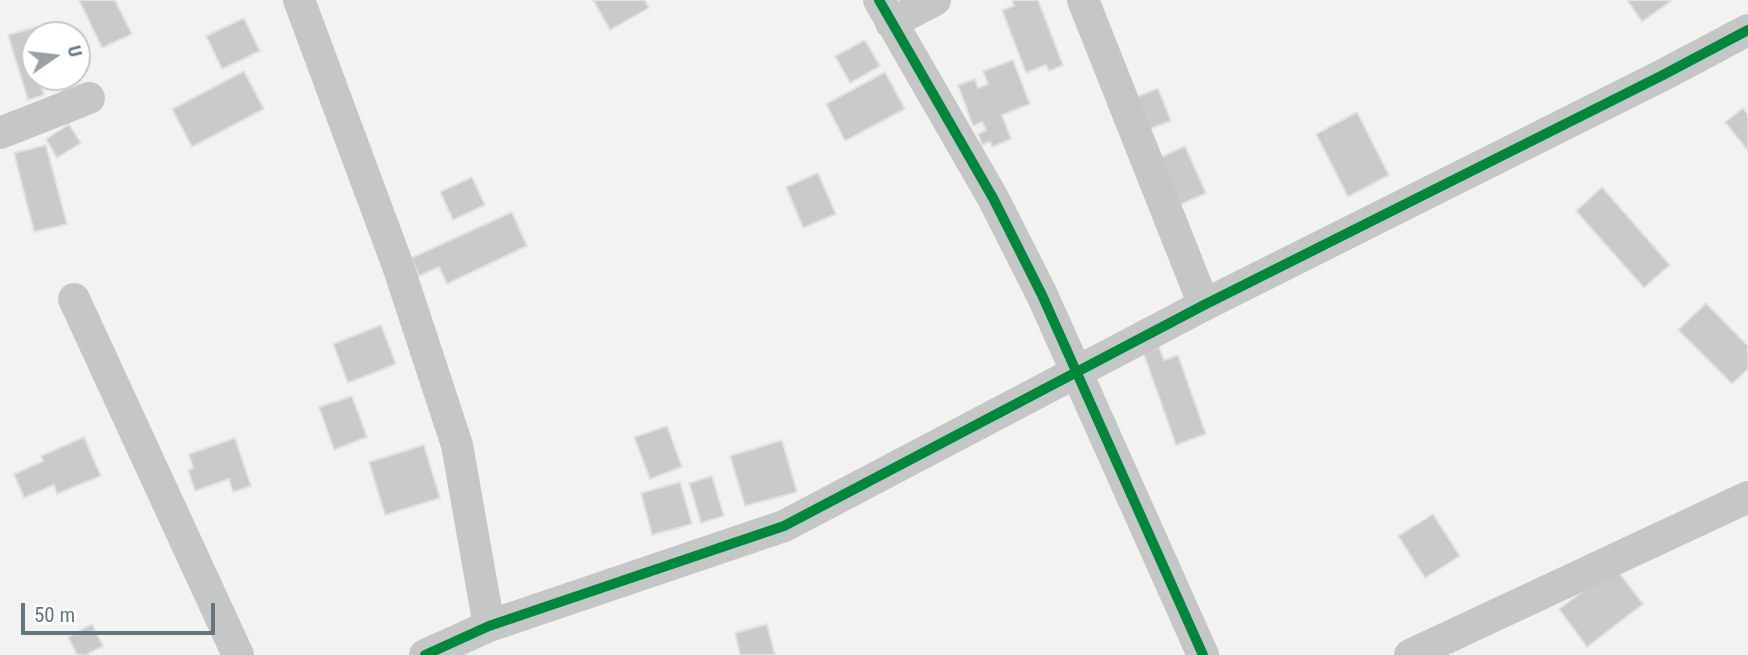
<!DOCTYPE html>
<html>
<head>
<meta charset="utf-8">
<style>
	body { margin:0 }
	#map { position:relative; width:1748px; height:655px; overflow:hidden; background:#f3f2f1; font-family:"Roboto Condensed",sans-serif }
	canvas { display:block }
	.north { position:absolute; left:21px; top:21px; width:70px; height:70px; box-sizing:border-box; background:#fff; border:2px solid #c1c8cc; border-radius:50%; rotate:76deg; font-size:19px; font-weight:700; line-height:28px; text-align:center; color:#65767f }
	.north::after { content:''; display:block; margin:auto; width:24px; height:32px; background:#97a1a7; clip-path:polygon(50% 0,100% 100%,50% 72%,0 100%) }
	.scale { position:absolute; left:21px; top:603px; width:194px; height:32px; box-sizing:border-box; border:4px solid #65767f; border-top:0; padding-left:9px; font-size:21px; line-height:24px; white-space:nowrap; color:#65767f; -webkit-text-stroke:5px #fff; paint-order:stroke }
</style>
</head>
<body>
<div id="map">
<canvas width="1748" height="655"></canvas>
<div class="north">U</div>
<div class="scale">50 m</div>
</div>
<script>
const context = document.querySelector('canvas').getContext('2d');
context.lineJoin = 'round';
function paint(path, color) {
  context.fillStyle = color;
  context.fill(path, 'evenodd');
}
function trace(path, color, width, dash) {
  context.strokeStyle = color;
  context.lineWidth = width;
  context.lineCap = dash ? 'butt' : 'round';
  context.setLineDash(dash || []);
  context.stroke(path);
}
const building = new Path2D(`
	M 79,0 L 115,0 L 132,34 L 102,48 Z
	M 593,0 L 645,0 L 649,8 L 610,30 Z
	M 1012,0 L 1038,0 L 1063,65 L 1049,71 L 1046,65 L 1026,73 L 1002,10 L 1014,6 Z
	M 1627,0 L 1670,0 L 1671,1 L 1642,22 Z
	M 244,18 L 260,51 L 222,69 L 206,36 Z
	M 36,27 L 38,35 L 35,35 L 35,77 L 51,77 L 53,81 L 41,85 L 44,95 L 28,100 L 8,35 Z
	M 865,40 L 880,66 L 850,83 L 835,56 Z
	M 1013,60 L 1030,104 L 1002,115 L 1011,139 L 992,147 L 990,142 L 982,145 L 978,134 L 986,130 L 982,122 L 973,126 L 958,85 L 975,79 L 978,88 L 988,84 L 983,71 Z
	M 244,71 L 264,109 L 192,147 L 172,109 Z
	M 885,72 L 905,109 L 845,141 L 826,104 Z
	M 1158,88 L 1171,121 L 1140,133 L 1127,101 Z
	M 1743,108 L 1748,115 L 1748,151 L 1725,122 Z
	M 1357,112 L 1389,175 L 1348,197 L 1316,134 Z
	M 69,124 L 81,143 L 57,158 L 46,139 Z
	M 46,145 L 67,224 L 34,232 L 14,153 Z
	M 1185,146 L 1206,193 L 1171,209 L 1150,162 Z
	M 818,173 L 836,214 L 803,228 L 786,187 Z
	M 472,177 L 485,205 L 453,220 L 440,192 Z
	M 1602,187 L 1670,265 L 1644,288 L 1576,211 Z
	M 512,212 L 527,246 L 447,284 L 439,267 L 419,276 L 411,258 Z
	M 1706,303 L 1748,346 L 1748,369 L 1732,384 L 1678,330 Z
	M 381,325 L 396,364 L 348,383 L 333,344 Z
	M 1159,347 L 1164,360 L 1178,355 L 1206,434 L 1176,445 L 1143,352 Z
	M 352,396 L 367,437 L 334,450 L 319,407 Z
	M 667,426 L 682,467 L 650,479 L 634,437 Z
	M 84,437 L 101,476 L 57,494 L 54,485 L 24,498 L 14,474 L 43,461 L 41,456 Z
	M 235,438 L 251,486 L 233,492 L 229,479 L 195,491 L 188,470 L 193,468 L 189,454 Z
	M 782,440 L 797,492 L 745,506 L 730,456 Z
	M 424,445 L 440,498 L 385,515 L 369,462 Z
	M 712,476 L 724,516 L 701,523 L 689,483 Z
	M 680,482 L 692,524 L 652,535 L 641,493 Z
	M 1433,514 L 1460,556 L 1425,578 L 1398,536 Z
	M 1615,567 L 1643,604 L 1587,647 L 1559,609 Z
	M 92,624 L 103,646 L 86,655 L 77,655 L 68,637 Z
	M 767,624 L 775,655 L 740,655 L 735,633 Z`);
const minor = new Path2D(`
	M 299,0 L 398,266 L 457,445 L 489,626
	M 879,0 L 993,198 L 1042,295 L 1203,655
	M 1083,0 L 1204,305
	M 891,23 L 935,0
	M 0,133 L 89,98
	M 74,299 L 238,655
	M 425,655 L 489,626 L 784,526 L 1204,305 L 1663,75 L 1748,30
	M 1410,655 L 1748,497`);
const cycleway = new Path2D(`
	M 879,0 L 993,198 L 1042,295 L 1203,655
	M 425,655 L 489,626 L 784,526 L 1204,305 L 1663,75 L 1748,30`);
paint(building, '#c9caca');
trace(building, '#e2e2e1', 2);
trace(minor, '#c5c7c7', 32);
trace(cycleway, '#00873e', 10);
</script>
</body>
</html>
